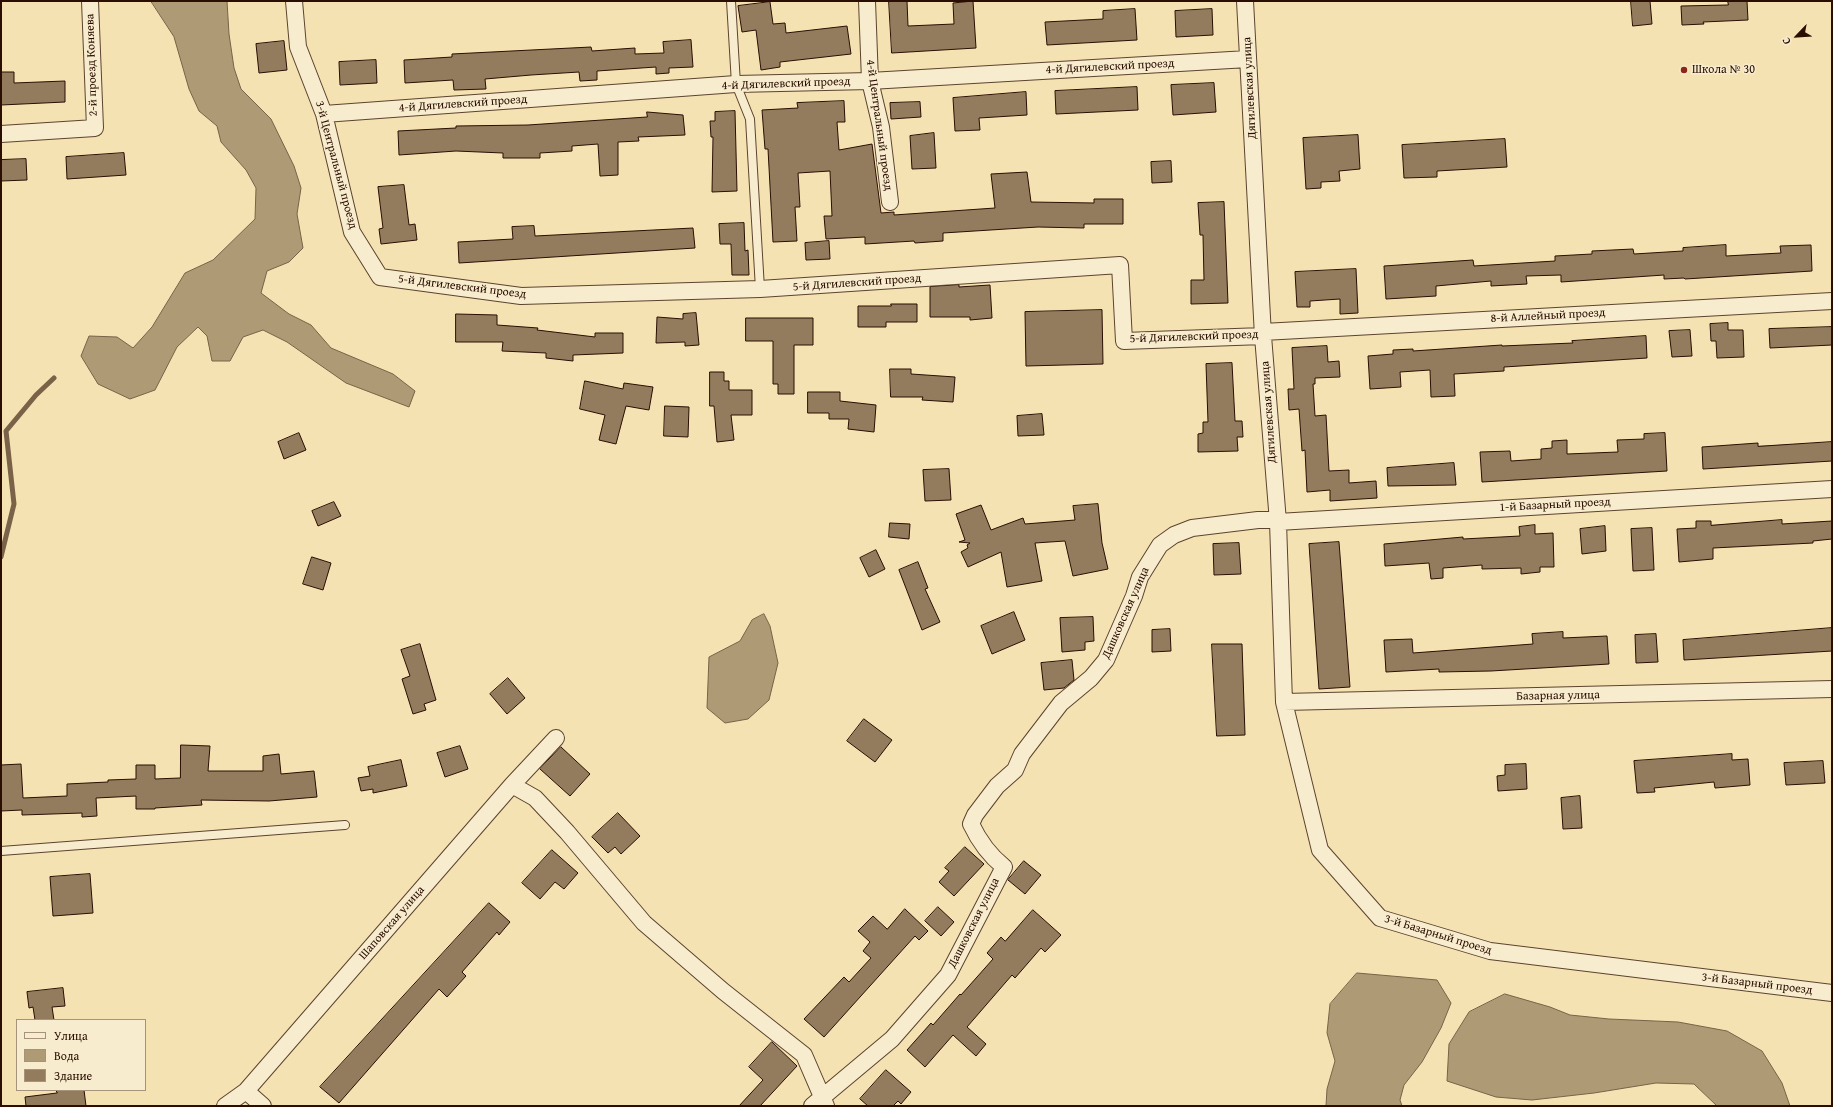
<!DOCTYPE html>
<html>
<head>
<meta charset="utf-8">
<style>
	body { margin:0 }
	#map { position:relative; width:1833px; height:1107px; overflow:hidden; background:#f4e2b3; font-family:"Gentium Book Plus",serif }
	canvas { display:block }
	.frame { position:absolute; inset:0; border:2px solid #290e01; pointer-events:none }
	.legend { position:absolute; left:16px; top:1019px; width:130px; height:72px; box-sizing:border-box; background:#f8ecce; border:1px solid #a5937c; margin:0; padding:5px 7px; list-style:none; font-size:12px; color:#290e01 }
	.legend li { display:flex; align-items:center; gap:8px; height:20px }
	.legend b { width:20px; border:1px solid #a5937c }
	.north { position:absolute; left:1777px; top:16px; width:40px; height:40px; -webkit-text-stroke:3px #f8ecce; paint-order:stroke; rotate:245deg; font-size:11px; font-weight:700; line-height:16px; text-align:center; color:#290e01 }
	.north::after { content:''; display:block; margin:auto; width:14px; height:18px; background:#290e01; clip-path:polygon(50% 0,100% 100%,50% 72%,0 100%) }
</style>
</head>
<body>
<div id="map">
<canvas width="1833" height="1107"></canvas>
<div class="frame"></div>
<ul class="legend">
<li><b style="height:5px;background:#f8ecce"></b>Улица</li>
<li><b style="height:11px;background:#af9a76"></b>Вода</li>
<li><b style="height:11px;background:#937c5e"></b>Здание</li>
</ul>
<div class="north">С</div>
</div>
<script>
const context = document.querySelector('canvas').getContext('2d');
context.lineJoin = 'round';
function paint(path, color) {
  context.fillStyle = color;
  context.fill(path, 'evenodd');
}
function trace(path, color, width, dash) {
  context.strokeStyle = color;
  context.lineWidth = width;
  context.lineCap = dash ? 'butt' : 'round';
  context.setLineDash(dash || []);
  context.stroke(path);
}
function drawText(font, color, halo, rows, align = 'center') {
  context.font = font + ' "Gentium Book Plus",serif';
  context.lineWidth = 3;
  context.setLineDash([]);
  context.textBaseline = 'middle';
  context.strokeStyle = halo;
  context.fillStyle = color;
  for (const [text, x, y, turn = 0] of rows) {
    context.save();
    context.translate(x, y);
    context.rotate((+turn || 0) * Math.PI / 180);
    context.textAlign = isNaN(turn) ? turn : align;
    if (halo) context.strokeText(text, 0, 0);
    context.fillText(text, 0, 0);
    context.restore();
  }
}
const water = new Path2D(`
	M 151,1 L 227,1 L 229,34 L 234,68 L 241,89 L 271,119 L 294,166 L 301,188 L 297,214 L 303,248 L 289,262 L 267,271 L 261,293 L 289,314 L 311,325 L 331,348 L 393,374 L 415,391 L 409,407 L 346,383 L 287,342 L 263,330 L 243,337 L 230,361 L 212,361 L 207,336 L 198,327 L 177,347 L 155,390 L 130,399 L 98,384 L 81,356 L 89,336 L 117,337 L 133,348 L 152,327 L 185,273 L 213,260 L 255,219 L 256,188 L 246,170 L 221,142 L 217,126 L 199,111 L 189,89 L 174,37 Z
	M 764,614 L 770,626 L 778,663 L 769,700 L 748,719 L 725,723 L 707,708 L 709,657 L 740,641 L 752,620 Z
	M 1357,973 L 1437,980 L 1451,1003 L 1441,1028 L 1422,1062 L 1404,1085 L 1400,1100 L 1402,1106 L 1326,1106 L 1327,1089 L 1335,1061 L 1327,1033 L 1330,1004 Z
	M 1505,994 L 1550,1007 L 1570,1015 L 1609,1019 L 1678,1022 L 1727,1031 L 1762,1051 L 1782,1083 L 1790,1106 L 1717,1106 L 1694,1084 L 1656,1083 L 1594,1093 L 1532,1100 L 1496,1097 L 1447,1081 L 1449,1044 L 1469,1012 Z`);
const stream = new Path2D(`
	M 1,557 L 14,504 L 6,431 L 36,395 L 54,378`);
const building = new Path2D(`
	M 889,1 L 907,1 L 908,26 L 954,24 L 953,3 L 973,1 L 976,48 L 892,53 Z
	M 1631,1 L 1650,1 L 1652,24 L 1633,26 Z
	M 1728,1 L 1747,1 L 1748,20 L 1703,22 L 1704,24 L 1682,25 L 1681,6 L 1728,5 Z
	M 770,2 L 773,24 L 785,23 L 786,33 L 847,26 L 851,54 L 780,62 L 780,67 L 761,70 L 756,30 L 742,32 L 738,6 Z
	M 1135,9 L 1137,40 L 1047,45 L 1045,22 L 1103,19 L 1103,11 Z
	M 1212,9 L 1213,35 L 1176,37 L 1175,11 Z
	M 691,40 L 693,67 L 669,68 L 669,73 L 656,74 L 656,67 L 597,71 L 597,80 L 580,81 L 579,72 L 531,75 L 485,79 L 486,89 L 454,90 L 453,80 L 405,83 L 404,60 L 452,57 L 452,54 L 591,47 L 592,51 L 635,48 L 635,54 L 664,53 L 663,42 Z
	M 284,41 L 287,70 L 259,73 L 256,44 Z
	M 376,60 L 377,83 L 340,85 L 339,62 Z
	M 1,72 L 14,72 L 14,83 L 65,81 L 65,102 L 1,105 Z
	M 1214,83 L 1216,112 L 1173,115 L 1171,85 Z
	M 1137,87 L 1138,110 L 1056,114 L 1055,91 Z
	M 1026,92 L 1027,115 L 979,118 L 980,130 L 955,131 L 953,98 Z
	M 844,101 L 845,122 L 837,122 L 839,150 L 872,144 L 881,213 L 894,212 L 894,215 L 995,208 L 991,174 L 1027,172 L 1031,202 L 1094,203 L 1094,199 L 1123,199 L 1123,224 L 1084,224 L 1084,228 L 1038,227 L 943,233 L 943,241 L 915,243 L 914,241 L 865,244 L 865,237 L 826,239 L 824,216 L 832,216 L 830,171 L 798,173 L 800,207 L 795,207 L 797,241 L 773,242 L 768,149 L 765,149 L 762,110 L 798,108 L 797,103 Z
	M 920,102 L 921,117 L 891,119 L 890,103 Z
	M 735,111 L 737,191 L 712,192 L 713,137 L 711,137 L 710,121 L 715,121 L 715,112 Z
	M 647,112 L 683,115 L 685,135 L 638,137 L 639,141 L 618,142 L 618,175 L 600,176 L 598,144 L 572,146 L 572,151 L 540,153 L 540,158 L 503,158 L 503,153 L 456,151 L 399,155 L 398,131 L 456,128 L 456,126 L 528,125 L 647,117 Z
	M 934,133 L 936,168 L 912,169 L 910,136 Z
	M 1358,135 L 1360,169 L 1339,171 L 1340,181 L 1321,182 L 1321,188 L 1306,189 L 1303,138 Z
	M 1505,139 L 1507,167 L 1437,171 L 1437,177 L 1404,178 L 1402,145 Z
	M 124,153 L 126,175 L 67,179 L 66,157 Z
	M 26,159 L 27,180 L 1,181 L 1,160 Z
	M 1171,161 L 1172,182 L 1152,183 L 1151,162 Z
	M 404,185 L 409,225 L 415,224 L 417,240 L 381,244 L 379,229 L 383,228 L 378,187 Z
	M 1224,202 L 1228,303 L 1191,304 L 1191,280 L 1204,280 L 1203,235 L 1200,235 L 1198,203 Z
	M 744,223 L 745,251 L 748,250 L 749,275 L 732,275 L 731,244 L 720,244 L 719,224 Z
	M 534,226 L 535,236 L 693,228 L 695,248 L 459,263 L 458,242 L 513,239 L 512,227 Z
	M 829,241 L 830,259 L 806,260 L 805,243 Z
	M 1726,245 L 1726,256 L 1781,253 L 1780,246 L 1811,245 L 1812,271 L 1685,279 L 1684,278 L 1664,279 L 1664,275 L 1561,282 L 1561,275 L 1526,276 L 1527,284 L 1491,286 L 1491,281 L 1436,286 L 1436,296 L 1386,299 L 1384,266 L 1473,260 L 1474,266 L 1555,261 L 1555,256 L 1592,254 L 1592,251 L 1633,249 L 1634,254 L 1683,251 L 1683,248 Z
	M 1356,269 L 1358,313 L 1340,314 L 1340,299 L 1310,301 L 1310,307 L 1297,307 L 1295,272 Z
	M 959,285 L 959,287 L 990,285 L 992,318 L 970,320 L 970,317 L 930,317 L 930,287 Z
	M 891,304 L 917,304 L 917,322 L 886,322 L 886,327 L 858,327 L 858,306 L 891,306 Z
	M 1102,310 L 1103,364 L 1026,366 L 1025,312 Z
	M 696,313 L 699,345 L 685,346 L 685,342 L 656,343 L 657,317 L 683,319 L 683,314 Z
	M 456,314 L 497,315 L 497,325 L 538,328 L 537,330 L 595,337 L 595,333 L 623,333 L 623,353 L 573,355 L 573,361 L 546,358 L 546,353 L 502,351 L 503,342 L 456,342 Z
	M 746,318 L 813,318 L 813,345 L 794,345 L 794,394 L 778,394 L 778,384 L 773,384 L 773,341 L 746,341 Z
	M 1728,323 L 1728,330 L 1743,330 L 1744,357 L 1717,358 L 1716,341 L 1711,341 L 1710,324 Z
	M 1832,327 L 1832,345 L 1770,348 L 1769,329 Z
	M 1690,330 L 1692,356 L 1672,357 L 1669,331 Z
	M 1646,336 L 1647,358 L 1504,367 L 1504,371 L 1454,374 L 1455,396 L 1431,397 L 1430,370 L 1400,372 L 1401,387 L 1370,389 L 1368,356 L 1393,354 L 1393,350 L 1413,349 L 1413,351 L 1502,345 L 1502,346 L 1573,343 L 1572,341 Z
	M 1327,346 L 1328,362 L 1339,361 L 1340,377 L 1315,378 L 1315,384 L 1313,384 L 1315,416 L 1326,415 L 1329,471 L 1349,470 L 1349,483 L 1376,481 L 1377,498 L 1330,501 L 1330,490 L 1307,492 L 1305,450 L 1302,451 L 1299,409 L 1289,410 L 1288,389 L 1294,389 L 1292,348 Z
	M 1232,363 L 1235,421 L 1242,421 L 1243,437 L 1237,437 L 1238,451 L 1198,452 L 1198,434 L 1203,433 L 1203,422 L 1208,422 L 1206,364 Z
	M 890,369 L 911,369 L 911,374 L 955,377 L 953,402 L 922,400 L 923,397 L 891,397 Z
	M 710,372 L 724,372 L 724,381 L 729,381 L 729,390 L 752,390 L 752,415 L 731,415 L 734,440 L 717,442 L 714,406 L 710,406 Z
	M 585,381 L 623,389 L 624,383 L 653,387 L 649,410 L 626,406 L 616,444 L 599,440 L 605,415 L 580,409 Z
	M 808,392 L 840,392 L 840,401 L 876,405 L 874,432 L 848,429 L 849,419 L 829,419 L 829,413 L 808,413 Z
	M 665,406 L 689,407 L 688,437 L 664,436 Z
	M 1042,414 L 1044,435 L 1018,436 L 1017,416 Z
	M 299,433 L 306,450 L 284,459 L 278,442 Z
	M 1665,433 L 1667,471 L 1482,482 L 1480,452 L 1510,451 L 1511,461 L 1541,459 L 1541,449 L 1552,448 L 1552,441 L 1567,440 L 1567,454 L 1618,452 L 1617,440 L 1644,439 L 1644,434 Z
	M 1832,442 L 1832,461 L 1703,469 L 1702,447 L 1758,443 L 1758,446 Z
	M 1454,463 L 1456,485 L 1388,486 L 1387,468 Z
	M 949,469 L 951,500 L 925,501 L 923,470 Z
	M 334,502 L 341,516 L 318,526 L 312,511 Z
	M 1098,504 L 1102,543 L 1108,569 L 1073,576 L 1065,541 L 1035,543 L 1042,581 L 1007,587 L 1001,552 L 968,567 L 961,552 L 968,548 L 967,545 L 970,543 L 959,542 L 965,540 L 956,514 L 981,505 L 991,530 L 1023,518 L 1025,524 L 1075,520 L 1073,506 Z
	M 1782,520 L 1782,524 L 1832,521 L 1832,539 L 1813,541 L 1813,543 L 1713,548 L 1713,559 L 1679,562 L 1677,529 L 1696,528 L 1696,521 L 1711,521 L 1711,525 Z
	M 890,523 L 910,524 L 909,539 L 889,537 Z
	M 1535,525 L 1535,534 L 1553,533 L 1554,567 L 1540,567 L 1540,572 L 1521,574 L 1521,568 L 1482,569 L 1482,565 L 1443,568 L 1443,578 L 1431,579 L 1429,563 L 1385,566 L 1384,544 L 1463,537 L 1463,539 L 1520,536 L 1519,527 Z
	M 1605,526 L 1606,551 L 1582,554 L 1580,529 Z
	M 1652,528 L 1654,570 L 1633,571 L 1631,529 Z
	M 1339,542 L 1350,687 L 1319,689 L 1309,544 Z
	M 1239,543 L 1241,574 L 1214,575 L 1213,544 Z
	M 876,550 L 885,569 L 869,577 L 860,558 Z
	M 312,557 L 331,563 L 323,590 L 303,584 Z
	M 918,562 L 928,588 L 925,589 L 940,622 L 922,630 L 899,570 Z
	M 1014,612 L 1025,640 L 992,654 L 981,626 Z
	M 1093,617 L 1094,641 L 1085,642 L 1085,650 L 1062,652 L 1060,618 Z
	M 1832,628 L 1832,651 L 1684,660 L 1683,640 Z
	M 1170,629 L 1171,651 L 1152,652 L 1152,630 Z
	M 1563,632 L 1563,638 L 1607,636 L 1609,664 L 1491,671 L 1439,672 L 1439,669 L 1386,672 L 1384,640 L 1412,639 L 1413,653 L 1533,644 L 1532,634 Z
	M 1656,634 L 1658,662 L 1636,663 L 1635,635 Z
	M 420,644 L 436,700 L 424,704 L 426,710 L 413,714 L 402,679 L 410,676 L 401,650 Z
	M 1212,644 L 1242,644 L 1245,735 L 1217,736 Z
	M 1072,660 L 1074,680 L 1064,688 L 1044,690 L 1041,663 Z
	M 508,678 L 525,698 L 507,714 L 490,694 Z
	M 864,719 L 892,740 L 875,762 L 847,741 Z
	M 181,745 L 210,746 L 208,771 L 263,771 L 263,756 L 279,754 L 281,774 L 314,771 L 317,797 L 269,801 L 201,800 L 202,805 L 155,808 L 155,809 L 136,809 L 136,796 L 96,798 L 97,816 L 82,817 L 82,813 L 22,815 L 22,810 L 1,811 L 1,765 L 21,764 L 23,798 L 67,796 L 67,784 L 108,782 L 108,780 L 136,779 L 136,765 L 155,765 L 155,779 L 180,778 Z
	M 460,746 L 468,769 L 445,777 L 437,753 Z
	M 561,747 L 590,774 L 570,796 L 540,769 Z
	M 1732,754 L 1732,760 L 1748,759 L 1750,785 L 1715,788 L 1714,782 L 1654,788 L 1655,792 L 1637,793 L 1634,761 Z
	M 401,760 L 407,786 L 373,793 L 373,789 L 361,791 L 358,778 L 370,776 L 368,767 Z
	M 1823,761 L 1825,783 L 1786,785 L 1784,763 Z
	M 1526,764 L 1527,789 L 1498,791 L 1497,776 L 1505,775 L 1505,765 Z
	M 1580,796 L 1582,828 L 1563,829 L 1561,798 Z
	M 618,813 L 640,836 L 621,854 L 615,847 L 608,853 L 592,837 Z
	M 965,847 L 984,864 L 954,896 L 939,882 L 949,871 L 945,868 Z
	M 552,850 L 578,873 L 564,889 L 555,882 L 540,899 L 522,883 Z
	M 1024,861 L 1041,875 L 1025,894 L 1008,880 Z
	M 90,874 L 93,913 L 53,916 L 50,877 Z
	M 489,903 L 510,922 L 499,935 L 497,932 L 462,972 L 466,976 L 447,997 L 439,989 L 339,1103 L 320,1087 Z
	M 938,907 L 954,922 L 941,936 L 925,921 Z
	M 905,909 L 928,931 L 919,940 L 915,936 L 824,1037 L 804,1019 L 844,977 L 849,982 L 871,958 L 863,951 L 870,942 L 858,931 L 873,916 L 887,929 Z
	M 1033,910 L 1061,935 L 1045,952 L 1041,948 L 1015,978 L 1012,975 L 967,1027 L 986,1044 L 976,1056 L 953,1035 L 925,1067 L 907,1050 L 931,1023 L 933,1025 L 960,994 L 961,995 L 993,959 L 987,953 L 1001,937 L 1005,941 Z
	M 63,988 L 65,1006 L 52,1007 L 54,1020 L 35,1020 L 33,1007 L 29,1008 L 27,992 Z
	M 772,1042 L 797,1066 L 760,1106 L 739,1106 L 763,1080 L 749,1067 Z
	M 886,1070 L 911,1092 L 901,1104 L 898,1101 L 893,1106 L 868,1106 L 860,1099 Z
	M 56,1090 L 84,1090 L 86,1106 L 26,1106 L 25,1097 L 57,1093 Z`);
const service = new Path2D(`
	M 731,1 L 736,84 L 750,119 L 760,289
	M 1,851 L 345,825`);
const minor = new Path2D(`
	M 294,1 L 298,47 L 324,114 L 352,232 L 380,277 L 521,296 L 760,289 L 1120,265 L 1124,341 L 1263,336
	M 867,1 L 870,81 L 881,127 L 890,202
	M 1245,1 L 1263,336 L 1278,522 L 1284,702 L 1320,850 L 1380,918 L 1490,951 L 1832,993
	M 324,114 L 736,84 L 870,81 L 1248,59
	M 1,134 L 95,128 L 90,1
	M 1263,332 L 1832,301
	M 1284,702 L 1832,689
	M 512,785 L 535,798 L 567,832 L 644,923 L 723,991 L 804,1055 L 826,1106
	M 246,1091 L 263,1106
	M 225,1106 L 246,1091 L 512,785 L 556,738
	M 812,1106 L 892,1039 L 948,975 L 1004,867 C 989,855 979,841 971,824 L 975,815 L 997,786 L 1015,770 L 1022,754 L 1061,703 L 1091,678 L 1106,660 L 1134,596 L 1140,577 L 1160,545 L 1174,535 L 1192,528 L 1258,520 L 1271,520 L 1278,522 L 1832,489`);
const markers = [
	[1684,70,4,"#8f2418"]
];
const streetNames = [
	["2-й проезд Коняева",92,65,-92],
	["4-й Дягилевский проезд",1110,67,-3],
	["4-й Дягилевский проезд",786,84,-2],
	["Дягилевская улица",1250,88,-93],
	["4-й Дягилевский проезд",463,104,-4],
	["4-й Центральный проезд",879,125,82],
	["3-й Центральный проезд",336,165,75],
	["5-й Дягилевский проезд",857,283,-4],
	["5-й Дягилевский проезд",462,287,7],
	["8-й Аллейный проезд",1548,316,-3],
	["5-й Дягилевский проезд",1194,337,-2],
	["Дягилевская улица",1269,412,-94],
	["1-й Базарный проезд",1555,505,-3],
	["Дашковская улица",1126,613,-66],
	["Базарная улица",1558,696,-1],
	["Шаповская улица",392,923,-49],
	["Дашковская улица",974,923,-63],
	["3-й Базарный проезд",1438,935,17],
	["3-й Базарный проезд",1757,984,7]
];
const poiNames = [
	["Школа № 30",1692,70]
];
paint(water, '#af9a76');
trace(water, '#796247', 1);
trace(stream, '#796247', 5);
paint(building, '#937c5e');
trace(building, '#290e01', 1);
trace(service, '#5c432e', 10);
trace(minor, '#5c432e', 18);
trace(service, '#f8ecce', 8);
trace(minor, '#f8ecce', 16);
for (const [x, y, r, color] of markers) {
  const dot = new Path2D();
  dot.arc(x, y, r, 0, 2 * Math.PI);
  context.fillStyle = color;
  context.fill(dot);
  trace(dot, '#f8ecce', 1.5);
}
drawText('12px', '#290e01', '#f8ecce', streetNames);
drawText('12px', '#290e01', '#f8ecce', poiNames, 'left');
</script>
</body>
</html>
